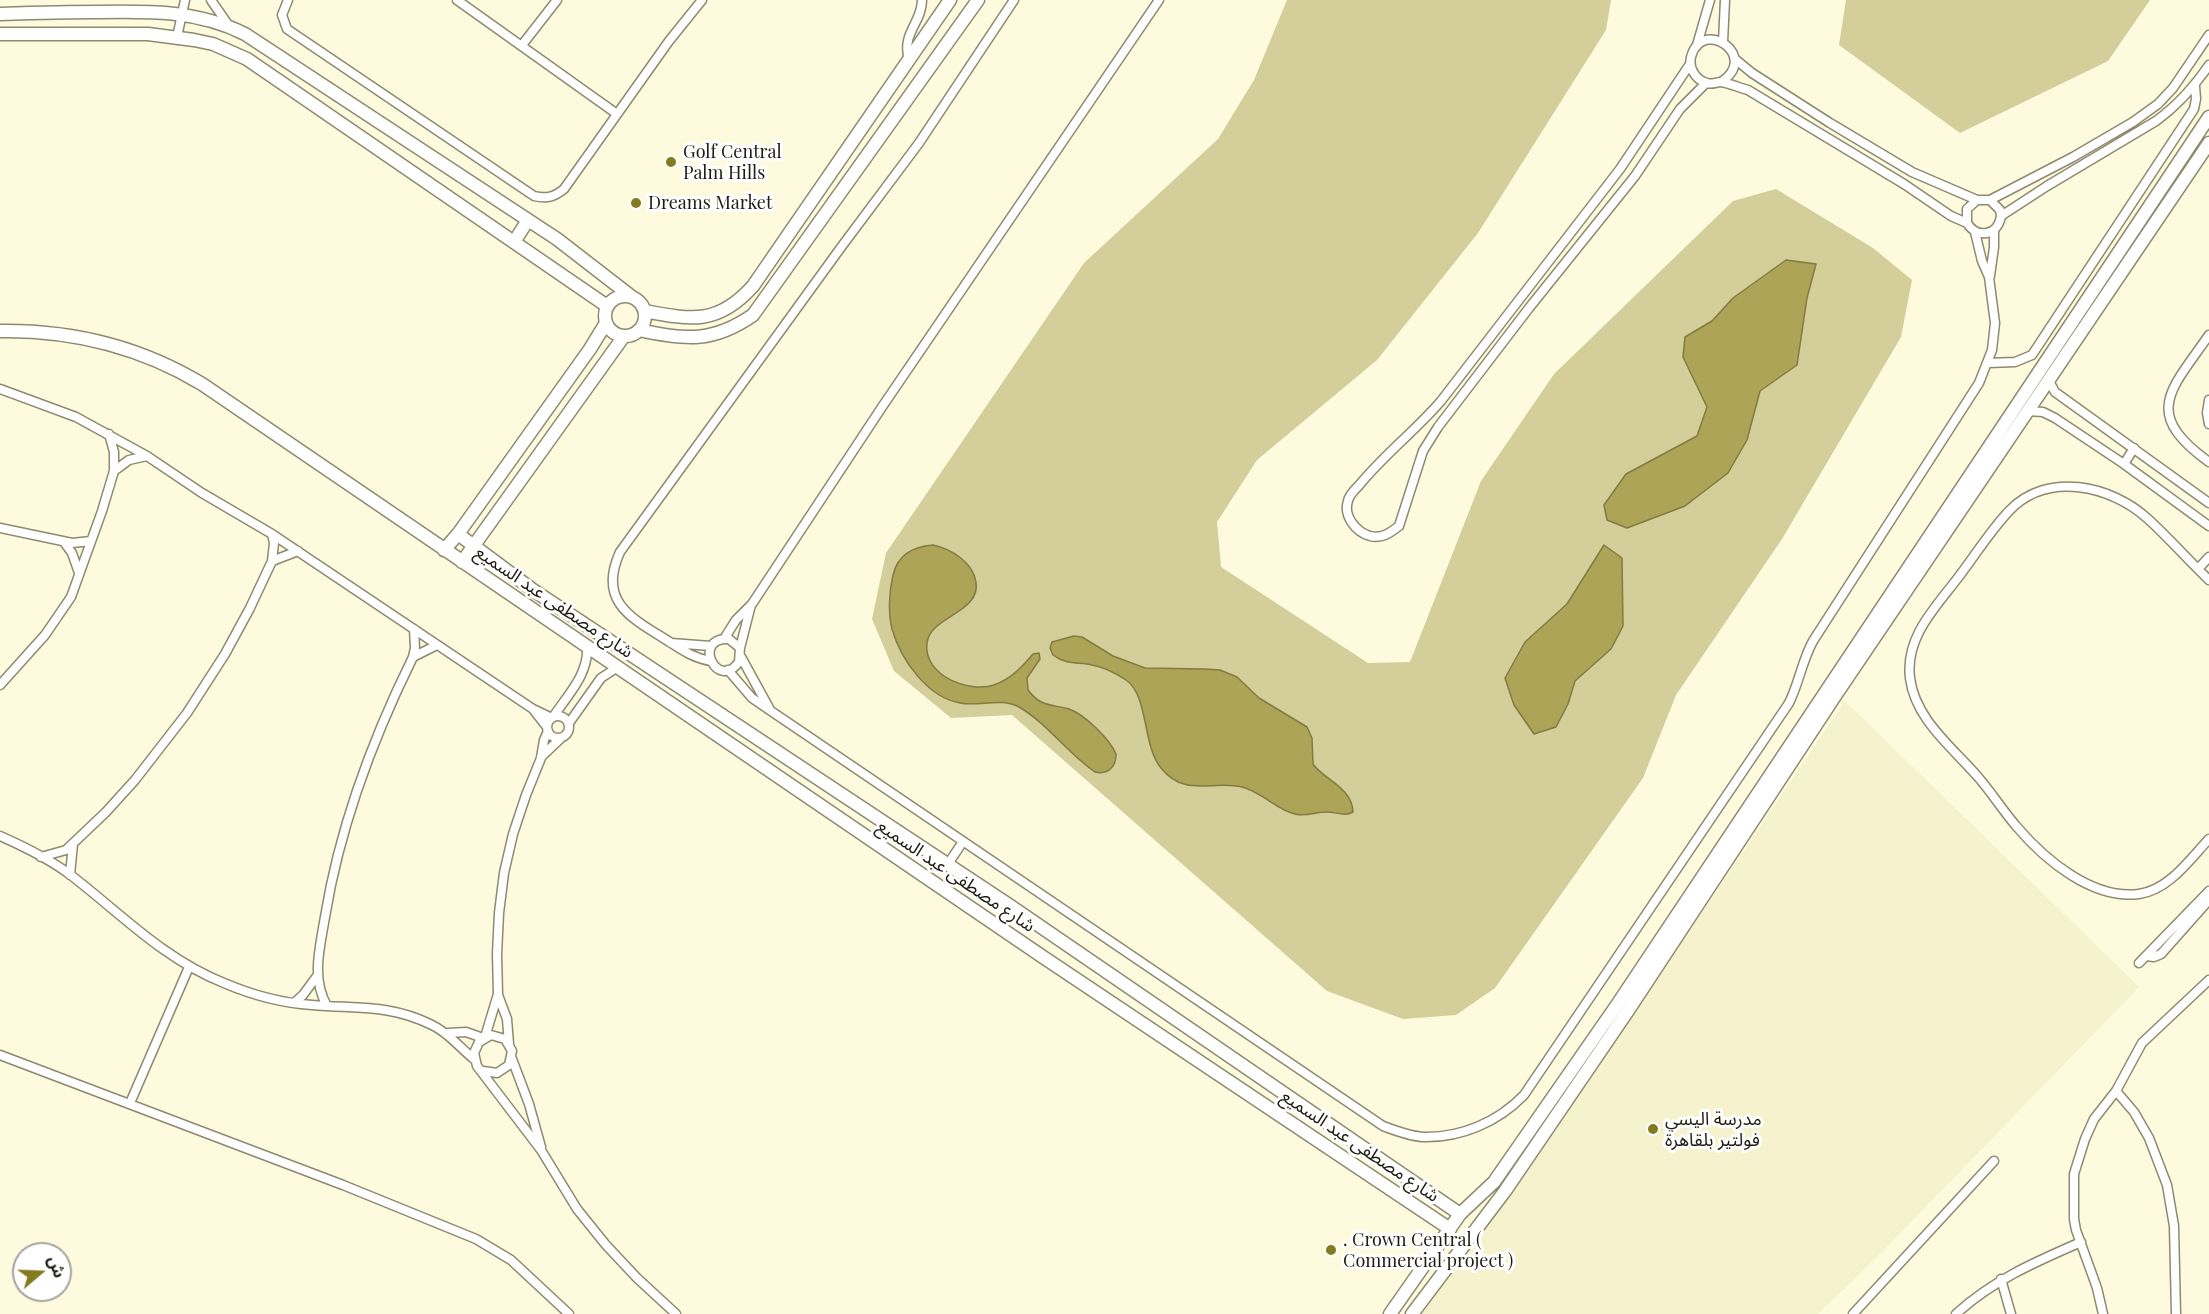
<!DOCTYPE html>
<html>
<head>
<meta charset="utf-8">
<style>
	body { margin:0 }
	#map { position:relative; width:2209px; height:1314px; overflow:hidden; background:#fdfadd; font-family:"Playfair Display","Noto Sans Arabic",serif }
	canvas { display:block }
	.north { position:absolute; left:12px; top:1242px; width:60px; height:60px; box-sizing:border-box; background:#fff; border:2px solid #a5a4a0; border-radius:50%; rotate:71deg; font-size:16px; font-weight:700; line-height:24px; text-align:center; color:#1d1c12 }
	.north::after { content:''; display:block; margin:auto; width:21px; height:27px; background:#847a20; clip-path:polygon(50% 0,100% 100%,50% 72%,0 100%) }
</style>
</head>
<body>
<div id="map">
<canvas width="2209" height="1314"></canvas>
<div class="north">ش</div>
</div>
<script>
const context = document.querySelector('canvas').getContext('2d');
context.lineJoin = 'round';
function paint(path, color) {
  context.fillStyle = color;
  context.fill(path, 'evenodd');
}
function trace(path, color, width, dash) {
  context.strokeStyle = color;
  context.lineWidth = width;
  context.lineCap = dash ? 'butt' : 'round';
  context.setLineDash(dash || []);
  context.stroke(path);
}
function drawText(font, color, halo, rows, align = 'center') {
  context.font = font + ' "Playfair Display","Noto Sans Arabic",serif';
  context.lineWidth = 6;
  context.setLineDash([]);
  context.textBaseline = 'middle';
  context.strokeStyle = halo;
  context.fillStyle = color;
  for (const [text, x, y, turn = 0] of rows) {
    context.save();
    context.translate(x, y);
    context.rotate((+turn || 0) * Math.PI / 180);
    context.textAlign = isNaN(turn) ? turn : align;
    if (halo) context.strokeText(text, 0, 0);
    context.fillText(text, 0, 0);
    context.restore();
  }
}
const built = new Path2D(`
	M 1845,701 L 2139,987 L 1877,1257 L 1818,1314 L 1422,1314 L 1472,1248 L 1636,1010 Z`);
const green = new Path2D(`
	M 1287,0 L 1611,0 L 1606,30 L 1478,233 L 1377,360 L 1257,460 L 1217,522 L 1221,567 L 1368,663 L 1410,662 L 1481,481 L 1554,374 L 1733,201 L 1776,189 L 1873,248 L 1912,280 L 1901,337 L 1782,539 L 1676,695 L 1643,778 L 1495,988 L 1456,1015 L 1403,1019 L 1327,991 L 1012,715 L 951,718 L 894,671 L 872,619 L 886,553 L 1084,263 L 1218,139 L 1254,80 Z
	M 1846,0 L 2150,0 L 2108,61 L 1960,133 L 1839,45 Z`);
const water = new Path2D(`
	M 1786,260 L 1816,264 L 1807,298 L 1797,365 L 1760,391 L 1747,440 L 1728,473 L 1685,506 L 1627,528 L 1607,520 L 1604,505 L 1626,474 L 1697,436 L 1707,407 L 1683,357 L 1685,337 L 1712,321 L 1733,298 Z
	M 933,545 C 951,549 973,562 976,582 C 981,613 930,616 927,643 C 923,676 969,693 994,685 C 1011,679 1022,667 1033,654 L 1039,653 L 1040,659 L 1027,678 L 1028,690 C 1041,707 1050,704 1069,709 C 1084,714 1110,739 1116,754 C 1116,767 1108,775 1095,772 C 1067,753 1048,724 1019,707 C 1001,697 979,707 960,703 C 927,697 901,660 892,629 C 888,613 889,592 893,575 C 898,554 913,547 933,545 Z
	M 1604,545 L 1622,558 L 1623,626 L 1611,649 L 1575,681 L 1568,704 L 1556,727 L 1534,734 L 1514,705 L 1505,678 L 1525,642 L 1567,604 Z
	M 1074,636 L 1082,637 L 1113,656 L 1145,668 L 1204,669 L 1220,670 L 1237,677 L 1259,698 L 1307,727 L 1312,738 L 1313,764 C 1324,780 1352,787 1353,812 C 1345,817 1336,812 1327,812 C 1316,812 1305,817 1295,814 C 1277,810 1262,792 1242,787 C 1212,780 1185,798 1161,768 C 1142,745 1149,696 1126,680 C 1117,674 1103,667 1092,665 C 1078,662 1066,665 1053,655 L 1050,648 L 1052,642 Z`);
const street = new Path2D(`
	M 211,0 L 229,26
	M 288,0 L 282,15 L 287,29 L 534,196 C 547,199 554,197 564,189 L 669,41 L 702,0
	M 457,0 L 617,114
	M 177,37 L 185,0
	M 1723,42 L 1725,0
	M 522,45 L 557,0
	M 1697,45 L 1710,0
	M 1735,59 L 1752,73 L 1830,123 L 1912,172 L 1977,200 L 1990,200 L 2000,210 L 2001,216 C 1998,236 1977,239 1967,223 L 1967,209 L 1977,200
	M 909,60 C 901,33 922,23 922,0
	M 1690,64 L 1620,169 L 1441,401 C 1416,430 1386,453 1361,483 C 1357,488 1349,494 1348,501 C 1343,516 1356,532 1370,536 C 1382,539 1390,533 1399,526 L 1423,451 L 1438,427 L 1529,308 L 1635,176 L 1680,109 L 1706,83
	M 1721,82 C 1760,57 1705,18 1692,54 C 1687,66 1695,80 1707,83 C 1712,85 1716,82 1721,82 C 1729,83 1740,88 1748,90 L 1904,184 L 1951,216 L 1967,223
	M 1990,200 L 2073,157 L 2133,122 L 2158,104 L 2173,88 L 2209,35
	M 2001,216 L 2047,186 L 2156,121 C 2178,105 2194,87 2209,65
	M 1990,276 L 1994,247 L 1994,231
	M 2209,335 C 2171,390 2141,413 2209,462
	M 1988,363 L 2015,362 L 2032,355 L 2194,109 L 2196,99 L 2195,86
	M 2048,379 L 2055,392 L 2209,503
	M 0,389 L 76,417 L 147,456 L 202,493 L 272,534 L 533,709 L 552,718
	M 2209,400 L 2207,413 L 2209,424
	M 2027,411 L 2043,412 L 2055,418 L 2124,464 L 2209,526
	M 2124,464 L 2134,448
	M 114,471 L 129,460 L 147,456
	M 0,528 L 72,543 L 91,541
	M 64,542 L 72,553 L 79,573
	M 272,561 L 298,551
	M 2198,569 L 2209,557
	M 2209,580 C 2188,560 2169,538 2148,519 C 2111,485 2047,471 2009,511 C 1990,531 1974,557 1957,579 C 1934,609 1905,638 1910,678 C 1915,719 1952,747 1978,777 C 1992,793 2003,811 2017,827 C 2045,860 2093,900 2139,894 C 2169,890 2190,859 2209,839
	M 724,639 L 736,620 L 752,604 L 882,407 L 1159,0
	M 671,643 L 711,646
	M 740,648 L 729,639 C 691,637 717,692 739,662 L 740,648 L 751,605
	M 413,657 L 437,645
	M 741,657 L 769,708
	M 711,661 C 692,658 681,649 665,639 C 629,617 598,600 620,552 L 842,246 L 919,143 L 1014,0
	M 728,670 L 752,698 L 771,711 L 1383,1126 C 1396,1131 1410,1136 1423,1137 C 1461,1138 1498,1122 1524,1095 L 1789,703 C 1799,683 1802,661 1813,641 L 1979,383 L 1992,350 L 1995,323 L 1989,277 L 1982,261 L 1975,232
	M 0,685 L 45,635 L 71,597 L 102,511 L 114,471 L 114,452 L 109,434
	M 533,709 L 547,727
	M547 727a11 11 0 1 1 22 0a11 11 0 1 1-22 0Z
	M 553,717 C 567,696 589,674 587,647
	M 569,723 L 601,678 L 618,667
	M 541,757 L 560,739
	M 0,836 C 25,847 51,860 72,876 C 121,914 165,960 224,983 C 252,995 282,1003 312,1005 C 357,1009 390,1004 432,1025 C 449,1033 460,1048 474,1059
	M 41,857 L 66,850 L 106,812 L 135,780 L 187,713 L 225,654 L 250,608 L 272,561 L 274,543 L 272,534
	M 948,864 L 962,843
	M 70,875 L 73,844
	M 2146,956 L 2154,957 L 2161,954 L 2209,900
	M 2139,963 L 2209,891
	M 498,995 L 507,1019 L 509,1044
	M 294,1003 L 303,995 L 317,976
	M 327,1006 C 311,978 320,947 325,917 C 340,825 372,740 413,657 L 415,648 L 414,629
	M 448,1033 L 466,1032 L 483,1038
	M 485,1037 L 498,994 L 497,954 L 499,913 L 504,873 L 513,834 L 526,795 L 541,758 L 544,740 L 548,731
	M 0,1055 L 343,1185 L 476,1239 L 511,1260 L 569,1314
	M 512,1059 L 529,1104 L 541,1147
	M 483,1071 L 497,1073 L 509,1065 L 512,1051 L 505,1039 L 491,1035 L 479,1042 L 474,1053 L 477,1066 L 541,1150 L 577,1209 L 606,1245 L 637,1278 L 676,1314
	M 2116,1091 L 2134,1112 L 2149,1138 L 2167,1185 L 2174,1226 L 2176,1314
	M 130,1103 L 189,967
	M 2001,1279 L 2011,1314
	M 1853,1314 L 1994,1161
	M 1956,1314 C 1993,1280 2035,1262 2081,1242
	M 2103,1314 L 2097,1288 L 2076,1230 L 2074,1219 L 2074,1174 L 2085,1139 L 2094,1119 L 2116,1091 L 2142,1043 L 2209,980`);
const secondary = new Path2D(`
	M 0,14 C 32,13 64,12 97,12 C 148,11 197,10 245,34 L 557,239 L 632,297
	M 0,34 L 148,34 L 194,40 L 213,44 L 247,59 L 607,306
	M 514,242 L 528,220
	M605 316a20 20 0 1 1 40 0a20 20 0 1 1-40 0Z
	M 645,311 C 692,320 718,325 753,286 L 950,0
	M 639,330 C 685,340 713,343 753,315 L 978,0
	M 0,331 C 73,330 139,346 202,384 L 1043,957 L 1450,1229
	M 458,534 L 533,590 L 1009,905 L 1460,1214
	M 444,550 L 458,534 L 590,349 L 606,323
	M 462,562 L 624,336`);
const primary = new Path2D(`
	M 1390,1314 L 1460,1214 L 1494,1182 L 1617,1005 L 2209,117
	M 1412,1314 L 1505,1191 L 1629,1009 L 1835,696 L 2209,143`);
const markers = [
	[671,162,6,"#847a20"],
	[636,203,6,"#847a20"],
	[1653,1129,6,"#847a20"],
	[1331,1250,6,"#847a20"]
];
const poiNames = [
	["Golf Central",683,152],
	["Palm Hills",683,173],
	["Dreams Market",648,203],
	["مدرسة اليسي",1665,1119],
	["فولتير بلقاهرة",1665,1140],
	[". Crown Central (",1343,1240],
	["Commercial project )",1343,1261]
];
const streetNames = [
	["شارع مصطفى عبد السميع",554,602,34],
	["شارع مصطفى عبد السميع",956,876,34],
	["شارع مصطفى عبد السميع",1360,1146,34]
];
paint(built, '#f5f2cd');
paint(green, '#d3ce9a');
paint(water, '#ada457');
trace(water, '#827b42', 1.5);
trace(street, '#8d8a70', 11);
trace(secondary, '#8d8a70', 15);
trace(primary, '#8d8a70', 15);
trace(street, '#fff', 8);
trace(secondary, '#fff', 12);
trace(primary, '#fff', 12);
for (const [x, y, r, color] of markers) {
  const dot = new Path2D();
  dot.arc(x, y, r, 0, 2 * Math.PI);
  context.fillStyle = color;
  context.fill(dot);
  trace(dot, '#fff', 2);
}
drawText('18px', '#1d1c12', '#fff', poiNames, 'left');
drawText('18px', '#1d1c12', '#fff', streetNames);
</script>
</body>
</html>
